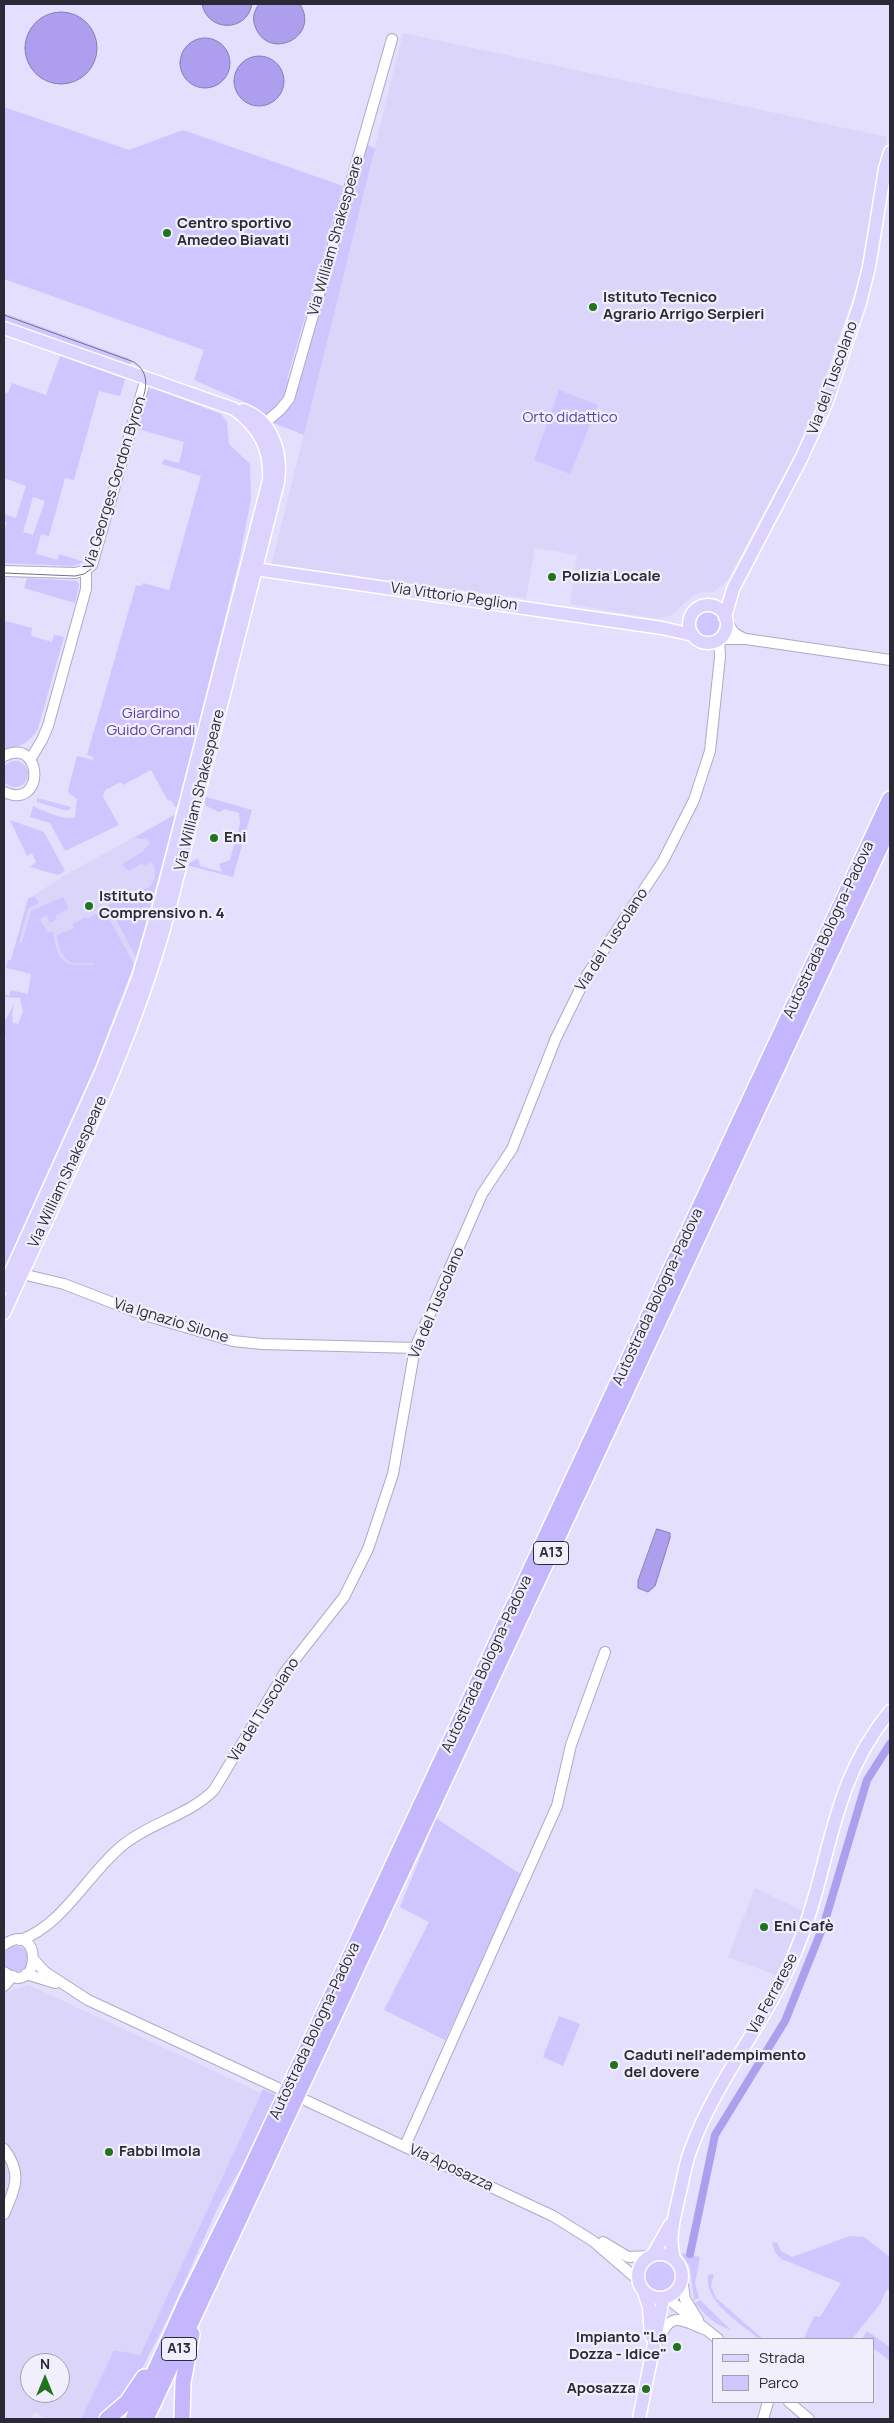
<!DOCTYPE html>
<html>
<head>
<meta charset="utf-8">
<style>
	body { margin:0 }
	#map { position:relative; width:894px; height:2423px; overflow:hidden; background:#e3dffd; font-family:Manrope,sans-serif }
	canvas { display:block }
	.frame { position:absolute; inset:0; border:5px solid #2b2935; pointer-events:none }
	.legend { position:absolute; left:712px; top:2338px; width:162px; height:65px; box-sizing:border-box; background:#f0effb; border:1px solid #a1a0ac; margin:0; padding:6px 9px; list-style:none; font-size:15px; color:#2b2935 }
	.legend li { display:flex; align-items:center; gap:10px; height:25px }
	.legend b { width:25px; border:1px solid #a1a0ac }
	.north { position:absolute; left:20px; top:2353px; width:50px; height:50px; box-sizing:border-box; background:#f0effb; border:1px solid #a1a0ac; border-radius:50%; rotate:0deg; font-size:14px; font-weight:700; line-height:20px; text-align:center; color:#2b2935 }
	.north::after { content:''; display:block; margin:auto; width:18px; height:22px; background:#21731d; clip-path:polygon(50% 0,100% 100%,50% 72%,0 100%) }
</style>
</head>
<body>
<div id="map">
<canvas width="894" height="2423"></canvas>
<div class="frame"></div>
<ul class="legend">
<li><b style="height:6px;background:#dcd4fe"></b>Strada</li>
<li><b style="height:14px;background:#cfc6ff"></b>Parco</li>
</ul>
<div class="north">N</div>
</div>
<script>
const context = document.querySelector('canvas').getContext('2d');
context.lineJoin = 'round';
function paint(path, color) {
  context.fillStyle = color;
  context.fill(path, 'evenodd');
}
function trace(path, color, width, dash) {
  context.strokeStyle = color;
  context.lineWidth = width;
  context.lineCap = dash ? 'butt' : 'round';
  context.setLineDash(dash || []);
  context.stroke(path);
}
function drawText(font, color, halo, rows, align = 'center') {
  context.font = font + ' Manrope,sans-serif';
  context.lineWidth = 4.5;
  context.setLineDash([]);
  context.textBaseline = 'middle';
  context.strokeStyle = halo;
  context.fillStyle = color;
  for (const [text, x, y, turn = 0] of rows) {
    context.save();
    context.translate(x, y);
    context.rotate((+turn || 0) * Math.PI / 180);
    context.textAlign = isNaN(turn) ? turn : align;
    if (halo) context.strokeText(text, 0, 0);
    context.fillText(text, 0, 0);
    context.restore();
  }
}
const built = new Path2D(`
	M 403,33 L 887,137 L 873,198 L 865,261 L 806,433 L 727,581 L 713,592 L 702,592 L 692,596 L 671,616 L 656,619 L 570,604 L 577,555 L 535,548 L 526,598 L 271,567 Z
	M 174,815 L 176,815 L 149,912 L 121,1003 L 12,958 L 28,899 L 67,874 Z
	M 755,1888 L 803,1911 L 778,1976 L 728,1957 Z
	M 29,1985 L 261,2093 L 140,2355 L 114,2350 L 81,2419 L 48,2419 L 34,2412 L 30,2419 L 4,2419 L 4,1993 ZM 30,2363 L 60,2363 L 60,2393 L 30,2393 Z`);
const green = new Path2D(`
	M 4,107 L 129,150 L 183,130 L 343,186 L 287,379 L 299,383 L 367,145 L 375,148 L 304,435 L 276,424 L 247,403 L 194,380 L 204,350 L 4,279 Z
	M 4,313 L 128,358 L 133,362 L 128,365 L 4,322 Z
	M 60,356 L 125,379 L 120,396 L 99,391 L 74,480 L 65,478 L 49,536 L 41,534 L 36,554 L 58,560 L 59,554 L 84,562 L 73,566 L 4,563 L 4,530 L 7,522 L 4,521 L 4,514 L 16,518 L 26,486 L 4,478 L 4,392 L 8,393 L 12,383 L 46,395 ZM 33,497 L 45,501 L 33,535 L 23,532 Z
	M 152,388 L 221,414 L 227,422 L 229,444 L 250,464 L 251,499 L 239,561 L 178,806 L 175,807 L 171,800 L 168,801 L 151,770 L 123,785 L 121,782 L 105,790 L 103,797 L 119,825 L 65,851 L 50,823 L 30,817 L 33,806 C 45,811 62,821 75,817 L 77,799 L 69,793 L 68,790 L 77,756 L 93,760 L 93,757 L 87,755 L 136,585 L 142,586 L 143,583 L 169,590 L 201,476 L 162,464 L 164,459 L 179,463 L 184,442 L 138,429 L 148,392 Z
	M 559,390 L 598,405 L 570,474 L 534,460 Z
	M 27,578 L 77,581 L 79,585 L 75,603 L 24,588 Z
	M695 625a13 13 0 1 1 26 0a13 13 0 1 1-26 0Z
	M 5,621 L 32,628 L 31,636 L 52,642 L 54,635 L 64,637 L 38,728 C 31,742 19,748 4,749 Z
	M2 774a13 13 0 1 1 26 0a13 13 0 1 1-26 0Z
	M 203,796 L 252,810 L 233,877 L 186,865 L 196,859 L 199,860 L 200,866 L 222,872 L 219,864 L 230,860 L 240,824 L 239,813 L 225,809 L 219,812 L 206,806 Z
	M 37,798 L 71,807 L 71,808 L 67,811 L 37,802 Z
	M 174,815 L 176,815 L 136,957 L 108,905 L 150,887 C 155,879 157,871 152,862 L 144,866 L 142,863 L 129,871 L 122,864 L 142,852 L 150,843 L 146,839 L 134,838 Z
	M 10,820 L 44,832 L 65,871 L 58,875 L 30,867 L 36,862 L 32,853 L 27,856 Z
	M 35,896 L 39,903 L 28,909 L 19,943 L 22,943 L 31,911 L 63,897 L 68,906 L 67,910 L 55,916 L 57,919 L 50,923 L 46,915 L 40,919 L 48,933 L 52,931 C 55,937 54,942 56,947 C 62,970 79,964 95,965 L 94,963 C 89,962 84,964 78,964 C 63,964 58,947 57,935 L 74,928 L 72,924 L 86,917 L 87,919 L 103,910 L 102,906 L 134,964 L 96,1064 L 4,1270 L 4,1046 L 6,1037 L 4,1036 L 4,1020 L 6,1020 L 14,1003 L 12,1014 L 13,1023 L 18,1024 L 23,1012 L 20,998 L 4,997 L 4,994 L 9,996 L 11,990 L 28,994 L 31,974 L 6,968 L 8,960 L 11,960 L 28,899 Z
	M 436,1818 L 522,1875 L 445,2040 L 384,2010 L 429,1922 L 400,1907 Z
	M3 1959a13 13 0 1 1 26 0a13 13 0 1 1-26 0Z
	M 559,2016 L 580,2024 L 563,2066 L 543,2057 Z
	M 263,2089 L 276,2095 L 242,2166 L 219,2205 L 168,2318 L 133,2386 L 110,2412 L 99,2419 L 81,2419 L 114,2350 L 140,2355 Z
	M 850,2236 L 864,2237 L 890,2257 L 890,2291 L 887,2289 L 880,2304 L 852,2339 L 804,2339 L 814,2316 L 820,2317 L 841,2283 L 781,2259 L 775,2252 L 772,2243 L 777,2242 L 781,2251 L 792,2257 Z
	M 681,2253 L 700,2257 L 695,2283 L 699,2298 L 694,2300 L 690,2267 Z
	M643 2277a17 17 0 1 1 34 0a17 17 0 1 1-34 0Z
	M 711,2274 L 714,2274 L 711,2286 L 716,2298 L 763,2339 L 759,2339 C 741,2323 704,2303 708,2275 Z
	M 700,2300 L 731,2330 C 715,2325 705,2315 695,2303 Z
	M 867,2331 L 890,2347 L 890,2361 L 873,2348 L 873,2339 L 862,2339 Z`);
const water = new Path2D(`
	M 202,4 L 252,4 C 247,33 207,32 202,4 Z
	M 259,4 L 300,4 C 321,38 267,62 255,26 C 252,18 254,11 259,4 Z
	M25 48a36 36 0 1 1 72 0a36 36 0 1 1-72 0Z
	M180 63a25 25 0 1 1 50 0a25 25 0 1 1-50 0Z
	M234 81a25 25 0 1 1 50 0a25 25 0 1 1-50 0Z
	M 657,1529 L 670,1533 L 670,1538 L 655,1586 L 648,1592 L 638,1588 L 638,1581 Z`);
const canal = new Path2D(`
	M 690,2254 L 715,2135 L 785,2021 L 824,1924 L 867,1780 L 890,1744`);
const minor = new Path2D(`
	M 259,428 L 280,410 L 289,399 L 392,39
	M 4,571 L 75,573 L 86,570 L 92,565 L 146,378
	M 727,622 L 734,633 L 743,638
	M 4,756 C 43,736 46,811 4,792
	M 30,760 L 42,740 L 48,726 L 86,589 L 86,570
	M 22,1274 L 64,1284 L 144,1315 L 233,1341 L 262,1344 L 415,1348
	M 20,1940 C 63,1926 88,1873 123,1845 C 151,1822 188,1816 214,1790 L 285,1672 L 344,1597 L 368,1549 L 393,1474 L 415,1348 L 482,1194 L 512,1149 L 556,1038 L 587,975 L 663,861 L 694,800 L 710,751 L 720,657 L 719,639 L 746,639 L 890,660
	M 4,1945 C 43,1917 42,2000 4,1972
	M 34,1960 L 45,1972 L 88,2000 L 278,2088
	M 26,1974 L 55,1983
	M 4,1986 L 13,1976
	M 307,2101 L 553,2216 L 593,2241 L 638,2280
	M 405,2146 L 557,1806 L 571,1745 L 605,1652
	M 4,2149 C 23,2174 15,2188 4,2214
	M 603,2242 L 628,2257 L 650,2256
	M 682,2278 L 685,2299 L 698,2320
	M 667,2298 L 718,2339
	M 659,2340 C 671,2308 683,2322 707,2330
	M 789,2402 L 809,2419
	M 763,2419 L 768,2402`);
const major = new Path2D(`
	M 4,328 L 234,409 C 259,427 271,449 269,480 L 160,903 L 138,978 L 102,1070 L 4,1287
	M 248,568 L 662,628 L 693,635
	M689 624a19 19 0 1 1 38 0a19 19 0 1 1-38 0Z
	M 725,617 L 733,589 L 801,459 L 826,404 L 860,303 L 869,267 L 885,169 L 890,152
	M 4,1313 C 63,1183 129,1056 167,918 L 278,482 C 282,454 273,420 243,410
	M638 2276a22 22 0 1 1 44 0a22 22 0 1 1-44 0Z
	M 653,2255 L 670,2225
	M 674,2259 C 668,2238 674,2218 679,2196 C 683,2181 685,2163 691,2149 C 717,2077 769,2019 797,1948 C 832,1864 828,1787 890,1711
	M 644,2292 L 649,2307 L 651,2336
	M 639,2419 L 663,2299`);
const highway = new Path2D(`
	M 107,2419 L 127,2402 L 144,2377
	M 133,2419 L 187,2300 L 235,2203 L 890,799
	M 146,2419 L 890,826
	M 182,2419 L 183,2382 L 192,2334`);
const tram = new Path2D(`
	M 4,315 L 134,362 C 145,370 147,378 145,391 L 94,567 L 84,574 L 75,576 L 4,573`);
const markers = [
	[167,233,5,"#21731d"],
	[593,307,5,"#21731d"],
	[552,577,5,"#21731d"],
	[214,838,5,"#21731d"],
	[89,906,5,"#21731d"],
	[764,1927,5,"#21731d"],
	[614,2065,5,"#21731d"],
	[109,2152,5,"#21731d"],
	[677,2347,5,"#21731d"],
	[646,2389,5,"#21731d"]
];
const shields = [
	[551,1553,35],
	[179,2349,35]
];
const shieldNames = [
	["A13",551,1553],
	["A13",179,2349]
];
const poiNames = [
	["Centro sportivo",177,224],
	["Amedeo Biavati",177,241],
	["Istituto Tecnico",603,298],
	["Agrario Arrigo Serpieri",603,315],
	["Polizia Locale",562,577],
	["Eni",224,838],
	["Istituto",99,897],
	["Comprensivo n. 4",99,914],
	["Eni Cafè",774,1927],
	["Caduti nell'adempimento",624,2056],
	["del dovere",624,2073],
	["Fabbi Imola",119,2152],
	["Impianto \"La",667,2338,"right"],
	["Dozza - Idice\"",667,2355,"right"],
	["Aposazza",636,2389,"right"]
];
const streetNames = [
	["Via William Shakespeare",336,236,-74],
	["Via del Tuscolano",833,378,-70],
	["Via Georges Gordon Byron",115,483,-73],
	["Via Vittorio Peglion",454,597,8],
	["Via William Shakespeare",200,790,-76],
	["Autostrada Bologna-Padova",829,930,-65],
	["Via del Tuscolano",612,940,-57],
	["Via William Shakespeare",68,1172,-65],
	["Autostrada Bologna-Padova",658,1297,-65],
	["Via del Tuscolano",437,1303,-67],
	["Via Ignazio Silone",171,1321,17],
	["Autostrada Bologna-Padova",487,1664,-65],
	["Via del Tuscolano",264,1710,-58],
	["Via Ferrarese",773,1994,-62],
	["Autostrada Bologna-Padova",315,2031,-65],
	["Via Aposazza",451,2168,25]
];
const parkNames = [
	["Orto didattico",570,418],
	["Giardino",151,714],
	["Guido Grandi",151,731]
];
paint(built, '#dbd5fa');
paint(green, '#cfc6ff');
paint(water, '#ae9fee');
trace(water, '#877cb6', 1);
trace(canal, '#ae9fee', 8);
trace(minor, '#aeaac6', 12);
trace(major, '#fff', 15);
trace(highway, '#fff', 18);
trace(minor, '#fff', 10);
trace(major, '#dcd4fe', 12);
trace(highway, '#c4b7fe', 15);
trace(tram, '#727083', 1);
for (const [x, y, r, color] of markers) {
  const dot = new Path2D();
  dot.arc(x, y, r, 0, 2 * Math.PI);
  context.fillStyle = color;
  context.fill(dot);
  trace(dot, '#f0effb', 2);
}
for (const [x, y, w] of shields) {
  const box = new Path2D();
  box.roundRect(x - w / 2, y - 11.5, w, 23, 4);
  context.fillStyle = '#f0effb';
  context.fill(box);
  trace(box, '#2b2935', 1);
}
drawText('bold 14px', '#2b2935', null, shieldNames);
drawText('bold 15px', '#2b2935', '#f0effb', poiNames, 'left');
drawText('15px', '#2b2935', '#f0effb', streetNames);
drawText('15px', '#5c429f', '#f0effb', parkNames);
</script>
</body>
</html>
